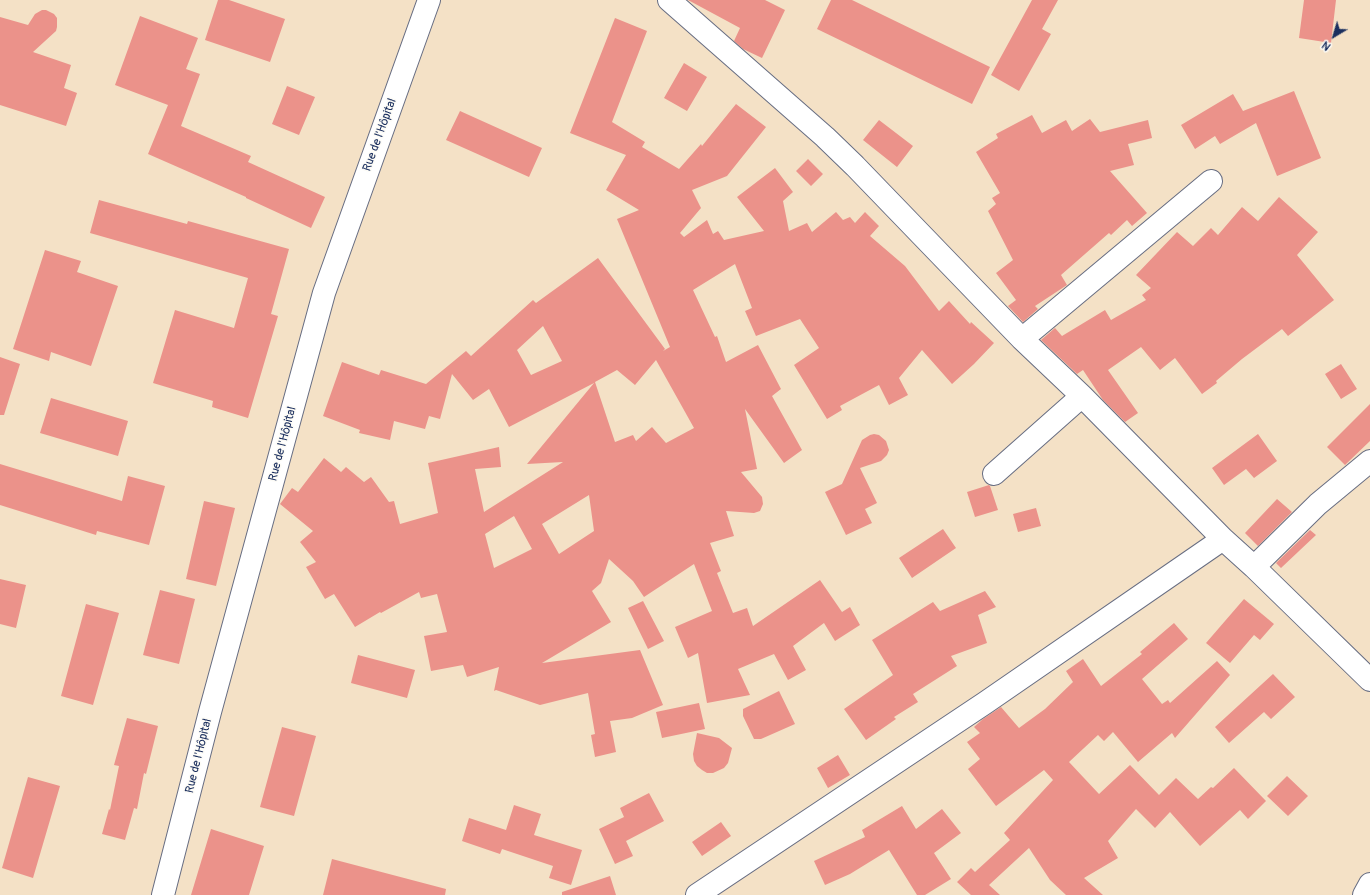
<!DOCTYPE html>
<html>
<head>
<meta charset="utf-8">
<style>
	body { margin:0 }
	#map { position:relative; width:1370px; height:895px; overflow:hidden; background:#f4e1c6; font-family:Pangolin,sans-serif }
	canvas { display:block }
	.north { position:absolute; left:1314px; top:16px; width:40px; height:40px; -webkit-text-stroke:3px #fdfcf7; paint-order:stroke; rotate:218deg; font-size:11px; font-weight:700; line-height:16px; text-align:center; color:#1b2f5e }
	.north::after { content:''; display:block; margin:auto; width:14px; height:18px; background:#1b2f5e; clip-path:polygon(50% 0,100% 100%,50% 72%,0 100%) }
</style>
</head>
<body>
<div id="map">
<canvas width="1370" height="895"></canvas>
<div class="north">N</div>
</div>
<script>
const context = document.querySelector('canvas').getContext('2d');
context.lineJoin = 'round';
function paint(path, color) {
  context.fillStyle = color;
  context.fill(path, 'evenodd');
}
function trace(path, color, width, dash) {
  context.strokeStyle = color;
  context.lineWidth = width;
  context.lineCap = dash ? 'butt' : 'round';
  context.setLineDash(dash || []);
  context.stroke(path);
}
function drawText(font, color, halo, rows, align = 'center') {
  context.font = font + ' Pangolin,sans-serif';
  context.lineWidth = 3;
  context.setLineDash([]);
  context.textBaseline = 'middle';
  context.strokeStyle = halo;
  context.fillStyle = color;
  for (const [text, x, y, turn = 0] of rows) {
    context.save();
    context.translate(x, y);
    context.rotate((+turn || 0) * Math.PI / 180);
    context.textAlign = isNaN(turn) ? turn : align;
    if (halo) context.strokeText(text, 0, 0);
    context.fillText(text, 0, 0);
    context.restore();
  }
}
const building = new Path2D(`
	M 218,0 L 229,0 L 285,19 L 270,62 L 205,40 Z
	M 688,0 L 765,0 L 785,10 L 762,58 L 743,49 L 734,41 L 740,28 Z
	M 831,0 L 852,0 L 990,67 L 972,104 L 817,29 Z
	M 1032,0 L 1058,0 L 1042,29 L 1051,34 L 1019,91 L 991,75 Z
	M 1304,0 L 1336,0 L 1331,43 L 1299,38 Z
	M 42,10 L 46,10 L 54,14 L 57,18 L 57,27 L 56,31 L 33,52 L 71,65 L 64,88 L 77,93 L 66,126 L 0,105 L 0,17 L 28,25 L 35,14 Z
	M 140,16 L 198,38 L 186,69 L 200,74 L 181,126 L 251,156 L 248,162 L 325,197 L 311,228 L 246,198 L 246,197 L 148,154 L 168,105 L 115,85 Z
	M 615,18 L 647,31 L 612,122 L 645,142 L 642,147 L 679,169 L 701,144 L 702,146 L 736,104 L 766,127 L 727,176 L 692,190 L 701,208 L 680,233 L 684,237 L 707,220 L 713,234 L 718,231 L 724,240 L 764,231 L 737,197 L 775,168 L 793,192 L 783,201 L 789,231 L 807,223 L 812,232 L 836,212 L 843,220 L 850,217 L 855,223 L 865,212 L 879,226 L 870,236 L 905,266 L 939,311 L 949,301 L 970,324 L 971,322 L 994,343 L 974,364 L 952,384 L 922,350 L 899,378 L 908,395 L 889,405 L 879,385 L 840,406 L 842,410 L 827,419 L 794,365 L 819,348 L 800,319 L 756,336 L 745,311 L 752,308 L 735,264 L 693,290 L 715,337 L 717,336 L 726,362 L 758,345 L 781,389 L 772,396 L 802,450 L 784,463 L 745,409 L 757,469 L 741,472 L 762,497 L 763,504 L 760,511 L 754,513 L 726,511 L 734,536 L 710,543 L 721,571 L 717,573 L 733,613 L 747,608 L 753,626 L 820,580 L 842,612 L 850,607 L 860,625 L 835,641 L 824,623 L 793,646 L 806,670 L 788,680 L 774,654 L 738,669 L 750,695 L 707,703 L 698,653 L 688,658 L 675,627 L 712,611 L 694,564 L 644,597 L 633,581 L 609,559 L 601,583 L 592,591 L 611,622 L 542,663 L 640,650 L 663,705 L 632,718 L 610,721 L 616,752 L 595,757 L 591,735 L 595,734 L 588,693 L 540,705 L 496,690 L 494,691 L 499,667 L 467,677 L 463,665 L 431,671 L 424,636 L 447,632 L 437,594 L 421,598 L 419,592 L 381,613 L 380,612 L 355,627 L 334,594 L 325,599 L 306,567 L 316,562 L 300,542 L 313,531 L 280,504 L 292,488 L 298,492 L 324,458 L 341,472 L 346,467 L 364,482 L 371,477 L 389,502 L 394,501 L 400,524 L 438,513 L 428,463 L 499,447 L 501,467 L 475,469 L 484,512 L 563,462 L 527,464 L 594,383 L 509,427 L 489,389 L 473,400 L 452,374 L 440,419 L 429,416 L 425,429 L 394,421 L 390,440 L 359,433 L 360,430 L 323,416 L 342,362 L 379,375 L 381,370 L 426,384 L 466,351 L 471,356 L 533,300 L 536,303 L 598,258 L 665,349 L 663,351 L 670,347 L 617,219 L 639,210 L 606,190 L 626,155 L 570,133 ZM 543,326 L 562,361 L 531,375 L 517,350 ZM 656,360 L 694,428 L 666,443 L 652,427 L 636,441 L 633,435 L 615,442 L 595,382 L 617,370 L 635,385 ZM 589,495 L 594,531 L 559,554 L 542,524 ZM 514,516 L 532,549 L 494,568 L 485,534 Z
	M 684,63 L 707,77 L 687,111 L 664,98 Z
	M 287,86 L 315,97 L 299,135 L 272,124 Z
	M 1294,91 L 1321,158 L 1277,176 L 1256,123 L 1220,144 L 1215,136 L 1195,149 L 1181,125 L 1233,94 L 1243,111 Z
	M 460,111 L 542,148 L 529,177 L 446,140 Z
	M 1032,115 L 1042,133 L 1066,120 L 1072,131 L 1090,119 L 1100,132 L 1148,120 L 1152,138 L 1128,144 L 1134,165 L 1110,171 L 1147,213 L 1132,226 L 1127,220 L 1111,235 L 1109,233 L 1061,275 L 1067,285 L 1035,306 L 1038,309 L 1023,322 L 1008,306 L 1016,300 L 996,273 L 1013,260 L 988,211 L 996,204 L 992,198 L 1000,193 L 976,152 L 998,138 L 996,134 Z
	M 879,120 L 913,146 L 897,167 L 863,140 Z
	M 808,159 L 823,174 L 811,186 L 796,171 Z
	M 1279,197 L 1318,232 L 1297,255 L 1334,300 L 1288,336 L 1282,329 L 1242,359 L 1216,381 L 1217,383 L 1202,394 L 1175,358 L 1160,370 L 1141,347 L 1108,370 L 1138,413 L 1125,422 L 1103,400 L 1083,370 L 1077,374 L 1041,340 L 1055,328 L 1062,336 L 1105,310 L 1111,320 L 1146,300 L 1142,295 L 1151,288 L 1136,275 L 1177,232 L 1193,246 L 1211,228 L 1218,235 L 1242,207 L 1258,221 Z
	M 99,200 L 187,224 L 188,221 L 289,249 L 271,314 L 278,316 L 248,418 L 212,407 L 213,401 L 153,383 L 175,310 L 234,328 L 248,278 L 90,233 Z
	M 45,250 L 81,261 L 77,272 L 118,286 L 91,366 L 51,352 L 49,361 L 13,349 Z
	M 0,357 L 20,364 L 4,415 L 0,415 Z
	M 1341,364 L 1357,389 L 1341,399 L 1325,374 Z
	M 51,398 L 128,421 L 118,456 L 40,433 Z
	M 1370,404 L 1370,441 L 1345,465 L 1327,447 Z
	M 874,434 L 879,435 L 886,441 L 889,450 L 887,455 L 881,461 L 860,468 L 877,503 L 865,509 L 872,523 L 846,535 L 825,492 L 842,484 L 862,440 L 870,435 Z
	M 1258,434 L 1277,461 L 1254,478 L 1246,469 L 1224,485 L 1212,468 Z
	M 0,464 L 122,501 L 128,476 L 165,486 L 149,545 L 97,531 L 96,535 L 0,505 Z
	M 989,485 L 990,486 L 998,510 L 975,517 L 967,492 Z
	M 1277,499 L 1292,512 L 1258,546 L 1245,533 Z
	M 204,501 L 235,508 L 216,586 L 186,579 Z
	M 1036,508 L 1041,526 L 1018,532 L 1013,514 Z
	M 943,529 L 956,548 L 912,578 L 899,558 Z
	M 1310,530 L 1316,535 L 1281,568 L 1276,563 Z
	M 0,579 L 26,585 L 16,628 L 0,624 Z
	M 160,590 L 195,599 L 179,664 L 143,655 Z
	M 985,591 L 996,607 L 978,615 L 987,643 L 951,656 L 957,666 L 913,694 L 918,702 L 894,717 L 896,719 L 866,740 L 844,709 L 893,675 L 872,640 L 933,602 L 940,611 Z
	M 1244,599 L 1274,624 L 1260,640 L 1254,635 L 1230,663 L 1206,643 Z
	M 643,601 L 664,641 L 648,649 L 628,608 Z
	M 86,604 L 119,613 L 93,705 L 61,696 Z
	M 1174,623 L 1188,639 L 1142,679 L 1162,704 L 1168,700 L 1170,703 L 1217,661 L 1230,675 L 1175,738 L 1172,733 L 1138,762 L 1113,732 L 1104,741 L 1098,735 L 1069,762 L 1099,794 L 1130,765 L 1159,795 L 1176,778 L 1198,799 L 1211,787 L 1213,788 L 1234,768 L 1266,801 L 1248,819 L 1240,810 L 1200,846 L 1170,812 L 1155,828 L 1136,809 L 1108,841 L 1118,858 L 1084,878 L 1103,895 L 1066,895 L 1050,880 L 1029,848 L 989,885 L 1000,895 L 971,895 L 957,882 L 971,868 L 975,872 L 1010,840 L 1004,833 L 1053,780 L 1044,770 L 996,806 L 968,769 L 980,759 L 967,742 L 980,733 L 974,727 L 983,719 L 1001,707 L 1019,728 L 1045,709 L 1073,682 L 1066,671 L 1083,659 L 1101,686 L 1142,654 L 1140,652 Z
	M 358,655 L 415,670 L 407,698 L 351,683 Z
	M 1273,674 L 1295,697 L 1271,719 L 1264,712 L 1229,743 L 1215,727 Z
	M 779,691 L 795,724 L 761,739 L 754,739 L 743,716 L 743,709 Z
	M 699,703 L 705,729 L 662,738 L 656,712 Z
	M 127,718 L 158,726 L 146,774 L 144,773 L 137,809 L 134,808 L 125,840 L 102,834 L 109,809 L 110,810 L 119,766 L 114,765 Z
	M 282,727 L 316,736 L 294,816 L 260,807 Z
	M 697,733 L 719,738 L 732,748 L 728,763 L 724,768 L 713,773 L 707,773 L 702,770 L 697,766 L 694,761 L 693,754 Z
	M 838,755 L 850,775 L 828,788 L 817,768 Z
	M 1287,776 L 1308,796 L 1288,816 L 1267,796 Z
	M 28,777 L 60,786 L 33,878 L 2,868 Z
	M 649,793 L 664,821 L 626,841 L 633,856 L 615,864 L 599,829 L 624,817 L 620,808 Z
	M 514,805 L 541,814 L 534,835 L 582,850 L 571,885 L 549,878 L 553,866 L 502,849 L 500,854 L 462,841 L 469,818 L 506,830 Z
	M 902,806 L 916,829 L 942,809 L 961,833 L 934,853 L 951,879 L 925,895 L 917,895 L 889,850 L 850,874 L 825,885 L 814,861 L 865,837 L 862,830 Z
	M 721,822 L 731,836 L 702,856 L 692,842 Z
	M 211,829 L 264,846 L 249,895 L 191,895 Z
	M 332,859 L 446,889 L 445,895 L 323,895 Z
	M 610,876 L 616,895 L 562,895 L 562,892 Z`);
const minor = new Path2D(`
	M 669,0 L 825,137 L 855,166 L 1022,339 L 1082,396 L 1223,539 L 1254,567 L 1370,680
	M 1022,339 L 1211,181
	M 994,474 L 1082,396
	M 1254,567 L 1318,504 L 1370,461
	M 163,895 L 210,712 L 324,293 L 429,0
	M 697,895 L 985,703 L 1223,539
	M 1364,895 L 1370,884`);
const streetNames = [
	["Rue de l'Hôpital",380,135,-70],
	["Rue de l'Hôpital",283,444,-75],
	["Rue de l'Hôpital",199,756,-76]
];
paint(building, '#eb928a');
trace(minor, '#676d82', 24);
trace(minor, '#fff', 22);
drawText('12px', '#1b2f5e', '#fdfcf7', streetNames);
</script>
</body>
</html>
